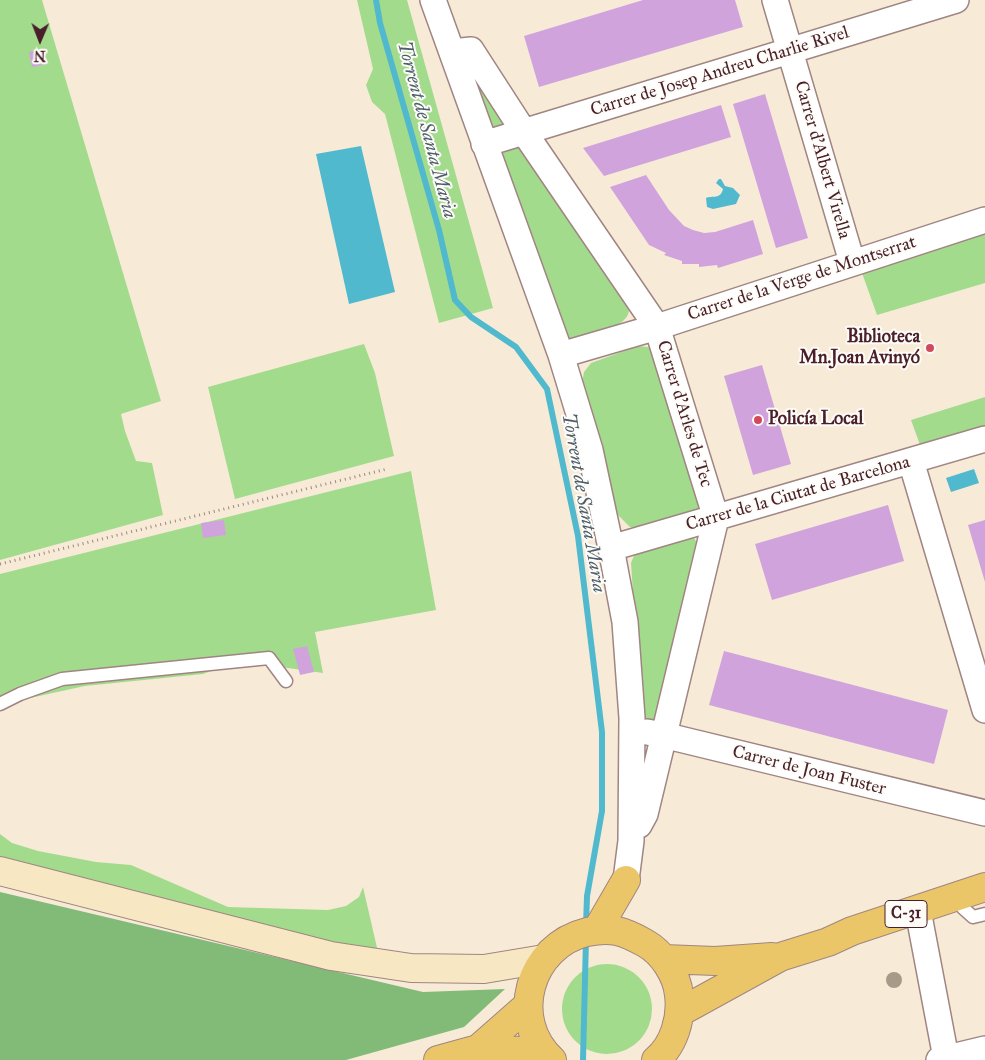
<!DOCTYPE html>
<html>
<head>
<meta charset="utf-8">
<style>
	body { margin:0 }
	#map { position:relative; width:985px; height:1060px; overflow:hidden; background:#f7ebd8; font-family:"IM FELL Great Primer",serif }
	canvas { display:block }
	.north { position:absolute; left:15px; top:15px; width:50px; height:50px; -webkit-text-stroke:4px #fdfcf7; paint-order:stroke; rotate:181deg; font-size:14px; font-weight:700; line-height:20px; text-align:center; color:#4a1f2b }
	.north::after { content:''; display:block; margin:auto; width:18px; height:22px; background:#4a1f2b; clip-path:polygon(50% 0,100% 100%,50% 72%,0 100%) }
</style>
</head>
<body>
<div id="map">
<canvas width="985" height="1060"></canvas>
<div class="north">N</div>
</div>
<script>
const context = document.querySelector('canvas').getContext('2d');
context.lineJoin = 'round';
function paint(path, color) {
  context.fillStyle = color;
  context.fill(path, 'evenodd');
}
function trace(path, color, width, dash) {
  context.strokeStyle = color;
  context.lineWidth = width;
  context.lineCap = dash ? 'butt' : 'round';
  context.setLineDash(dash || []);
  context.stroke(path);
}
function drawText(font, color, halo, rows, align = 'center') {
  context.font = font + ' "IM FELL Great Primer",serif';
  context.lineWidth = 4;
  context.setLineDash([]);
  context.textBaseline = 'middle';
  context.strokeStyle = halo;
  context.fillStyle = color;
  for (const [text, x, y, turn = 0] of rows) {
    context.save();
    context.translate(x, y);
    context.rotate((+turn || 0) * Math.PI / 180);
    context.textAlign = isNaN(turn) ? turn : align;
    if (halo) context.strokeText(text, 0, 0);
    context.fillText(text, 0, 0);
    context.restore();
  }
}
const green = new Path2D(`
	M 0,0 L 42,0 L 161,401 L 121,414 L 125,431 L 136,461 L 152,463 L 163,515 L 0,560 Z
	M 357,0 L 407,0 L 493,308 L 439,323 L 385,114 L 372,102 L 366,85 L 373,69 Z
	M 470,69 L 504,124 L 494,127 L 490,125 Z
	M 525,144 L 629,303 C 629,309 630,314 625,319 C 617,328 586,339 573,342 L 565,338 L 501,156 L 505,150 Z
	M 985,234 L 985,283 L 877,315 L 862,273 Z
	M 364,344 L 375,373 L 394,456 L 235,499 L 208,387 Z
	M 638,346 L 648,347 L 659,353 L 704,509 L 643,529 L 630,527 L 618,515 L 581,389 L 584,372 L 591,363 Z
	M 985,397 L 985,426 L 920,445 L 911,420 Z
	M 411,471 L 436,610 L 315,632 L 323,673 L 253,663 L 219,668 L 203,674 L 85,686 L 30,698 L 0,710 L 0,574 Z
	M 687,536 L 694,538 L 698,544 L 660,717 L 652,722 L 641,714 L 631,563 L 635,553 Z
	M 0,834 L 12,843 L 38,851 L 96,862 L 131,865 L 228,907 L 328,910 L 346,906 L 359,897 L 363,887 L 378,952 L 303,935 L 0,859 Z
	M562 1009a45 45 0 1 1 90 0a45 45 0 1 1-90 0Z`);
const forest = new Path2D(`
	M 0,892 L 423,992 L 505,989 L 464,1027 L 346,1060 L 0,1060 Z`);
const water = new Path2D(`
	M 361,146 L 395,292 L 349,304 L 316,154 Z
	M 719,179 L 721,179 L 725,186 L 733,188 L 740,195 L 736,204 L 713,209 L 707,207 L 706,198 C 713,195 720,200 723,189 L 716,183 Z
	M 974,469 L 979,483 L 951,492 L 946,478 Z`);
const stream = new Path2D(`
	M 376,0 L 380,23 L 439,230 L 455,300 L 471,317 L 516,347 L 547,389 L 578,536 L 602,732 L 602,811 L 587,896 L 586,926
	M 583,1060 L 586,939`);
const building = new Path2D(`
	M 643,0 L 735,0 L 743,27 L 539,87 L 524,36 Z
	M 44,49 L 47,64 L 32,67 L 29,52 Z
	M 765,94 L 808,238 L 776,248 L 733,104 Z
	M 721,105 L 731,137 L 604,176 L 583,148 Z
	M 646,175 L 669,210 L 684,226 L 693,230 L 704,233 L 715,232 L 753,220 L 763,254 L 718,268 L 717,265 L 699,267 L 699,264 L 682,264 L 682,261 L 664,255 L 666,253 L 649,245 L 610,187 Z
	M 762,365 L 791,464 L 753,475 L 724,376 Z
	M 888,505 L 904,561 L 772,600 L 755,544 Z
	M 224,520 L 226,535 L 203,538 L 201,523 Z
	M 985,520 L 985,582 L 968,525 Z
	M 307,646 L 314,672 L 300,675 L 293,649 Z
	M 724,651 L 948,710 L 934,764 L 709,705 Z`);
const path = new Path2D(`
	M 0,564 L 387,469`);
const lane = new Path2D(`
	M 0,704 L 20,694 L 62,679 L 269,658 L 286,681
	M 963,908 L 973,917 L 985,914`);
const street = new Path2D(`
	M 433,0 L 561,355 L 590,450 L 611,548 L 625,622 L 632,718 L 631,841 L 626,880
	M 775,0 L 852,262
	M 452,52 L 471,50 L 524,132 L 657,327 L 716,518 L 645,814 L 639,825
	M 484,144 L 956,0
	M 561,355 L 657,327 L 985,220
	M 911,461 L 985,710
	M 611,548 L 985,439
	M 647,732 L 663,735 L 985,813
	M 920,921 L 946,1058
	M 939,1060 L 985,1049`);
const secondary = new Path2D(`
	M 0,871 L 331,956 L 411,968 L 484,969 L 544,959`);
const primary = new Path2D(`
	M 597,930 L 626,880
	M 664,959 L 715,961 L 772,957
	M 680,1012 L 780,957 L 828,942 L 852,931 L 985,887
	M 552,1060 C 508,1019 529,946 587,932 C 597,930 607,929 617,931 C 627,933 636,938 645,943 C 663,953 677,975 679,995 C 682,1018 674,1045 656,1060`);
const highway = new Path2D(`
	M 478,1049 L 528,1005
	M 438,1060 L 478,1049 L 544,1052`);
const trees = [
	[894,980]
];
const markers = [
	[930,348,5,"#d1495b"],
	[758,420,5,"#d1495b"]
];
const shields = [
	[906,914,42]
];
const shieldNames = [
	["C-31",906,914]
];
const streetNames = [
	["Carrer de Josep Andreu Charlie Rivel",720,72,-17],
	["Carrer d'Albert Virella",822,160,74],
	["Carrer de la Verge de Montserrat",802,279,-18],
	["Carrer d'Arles de Tec",684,414,73],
	["Carrer de la Ciutat de Barcelona",798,494,-16],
	["Carrer de Joan Fuster",809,771,14]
];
const poiNames = [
	["Biblioteca",920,338],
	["Mn.Joan Avinyó",920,359],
	["Policía Local",768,420,"left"]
];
const waterNames = [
	["Torrent de Santa Maria",426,130,75],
	["Torrent de Santa Maria",583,503,80]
];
paint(green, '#a3db8d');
paint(forest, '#82bb78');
paint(water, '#50b9cd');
trace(stream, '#50b9cd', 6);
paint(building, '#d0a3dd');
trace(lane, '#a08582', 15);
trace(street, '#a08582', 28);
trace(secondary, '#a08582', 30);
trace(primary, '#a08582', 30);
trace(highway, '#a08582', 30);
trace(path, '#a08582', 3, [1, 4]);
trace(lane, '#fff', 12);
trace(street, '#fff', 25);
trace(secondary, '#f7e8c3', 28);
trace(primary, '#ebc669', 28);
trace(highway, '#ebc669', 28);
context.fillStyle = '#a79a89';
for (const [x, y] of trees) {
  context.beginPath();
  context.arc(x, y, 8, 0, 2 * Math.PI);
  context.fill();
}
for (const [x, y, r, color] of markers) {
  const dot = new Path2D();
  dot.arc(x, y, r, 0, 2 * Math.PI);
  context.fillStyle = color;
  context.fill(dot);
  trace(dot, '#fdfcf7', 2);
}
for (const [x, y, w] of shields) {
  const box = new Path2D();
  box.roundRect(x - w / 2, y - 13.5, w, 27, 4);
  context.fillStyle = '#fdfcf7';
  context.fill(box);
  trace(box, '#4a1f2b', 1);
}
drawText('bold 16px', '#4a1f2b', null, shieldNames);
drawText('18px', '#4a1f2b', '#fdfcf7', streetNames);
drawText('bold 18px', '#4a1f2b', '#fdfcf7', poiNames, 'right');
drawText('italic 19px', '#4c5d6c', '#fdfcf7', waterNames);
</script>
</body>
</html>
